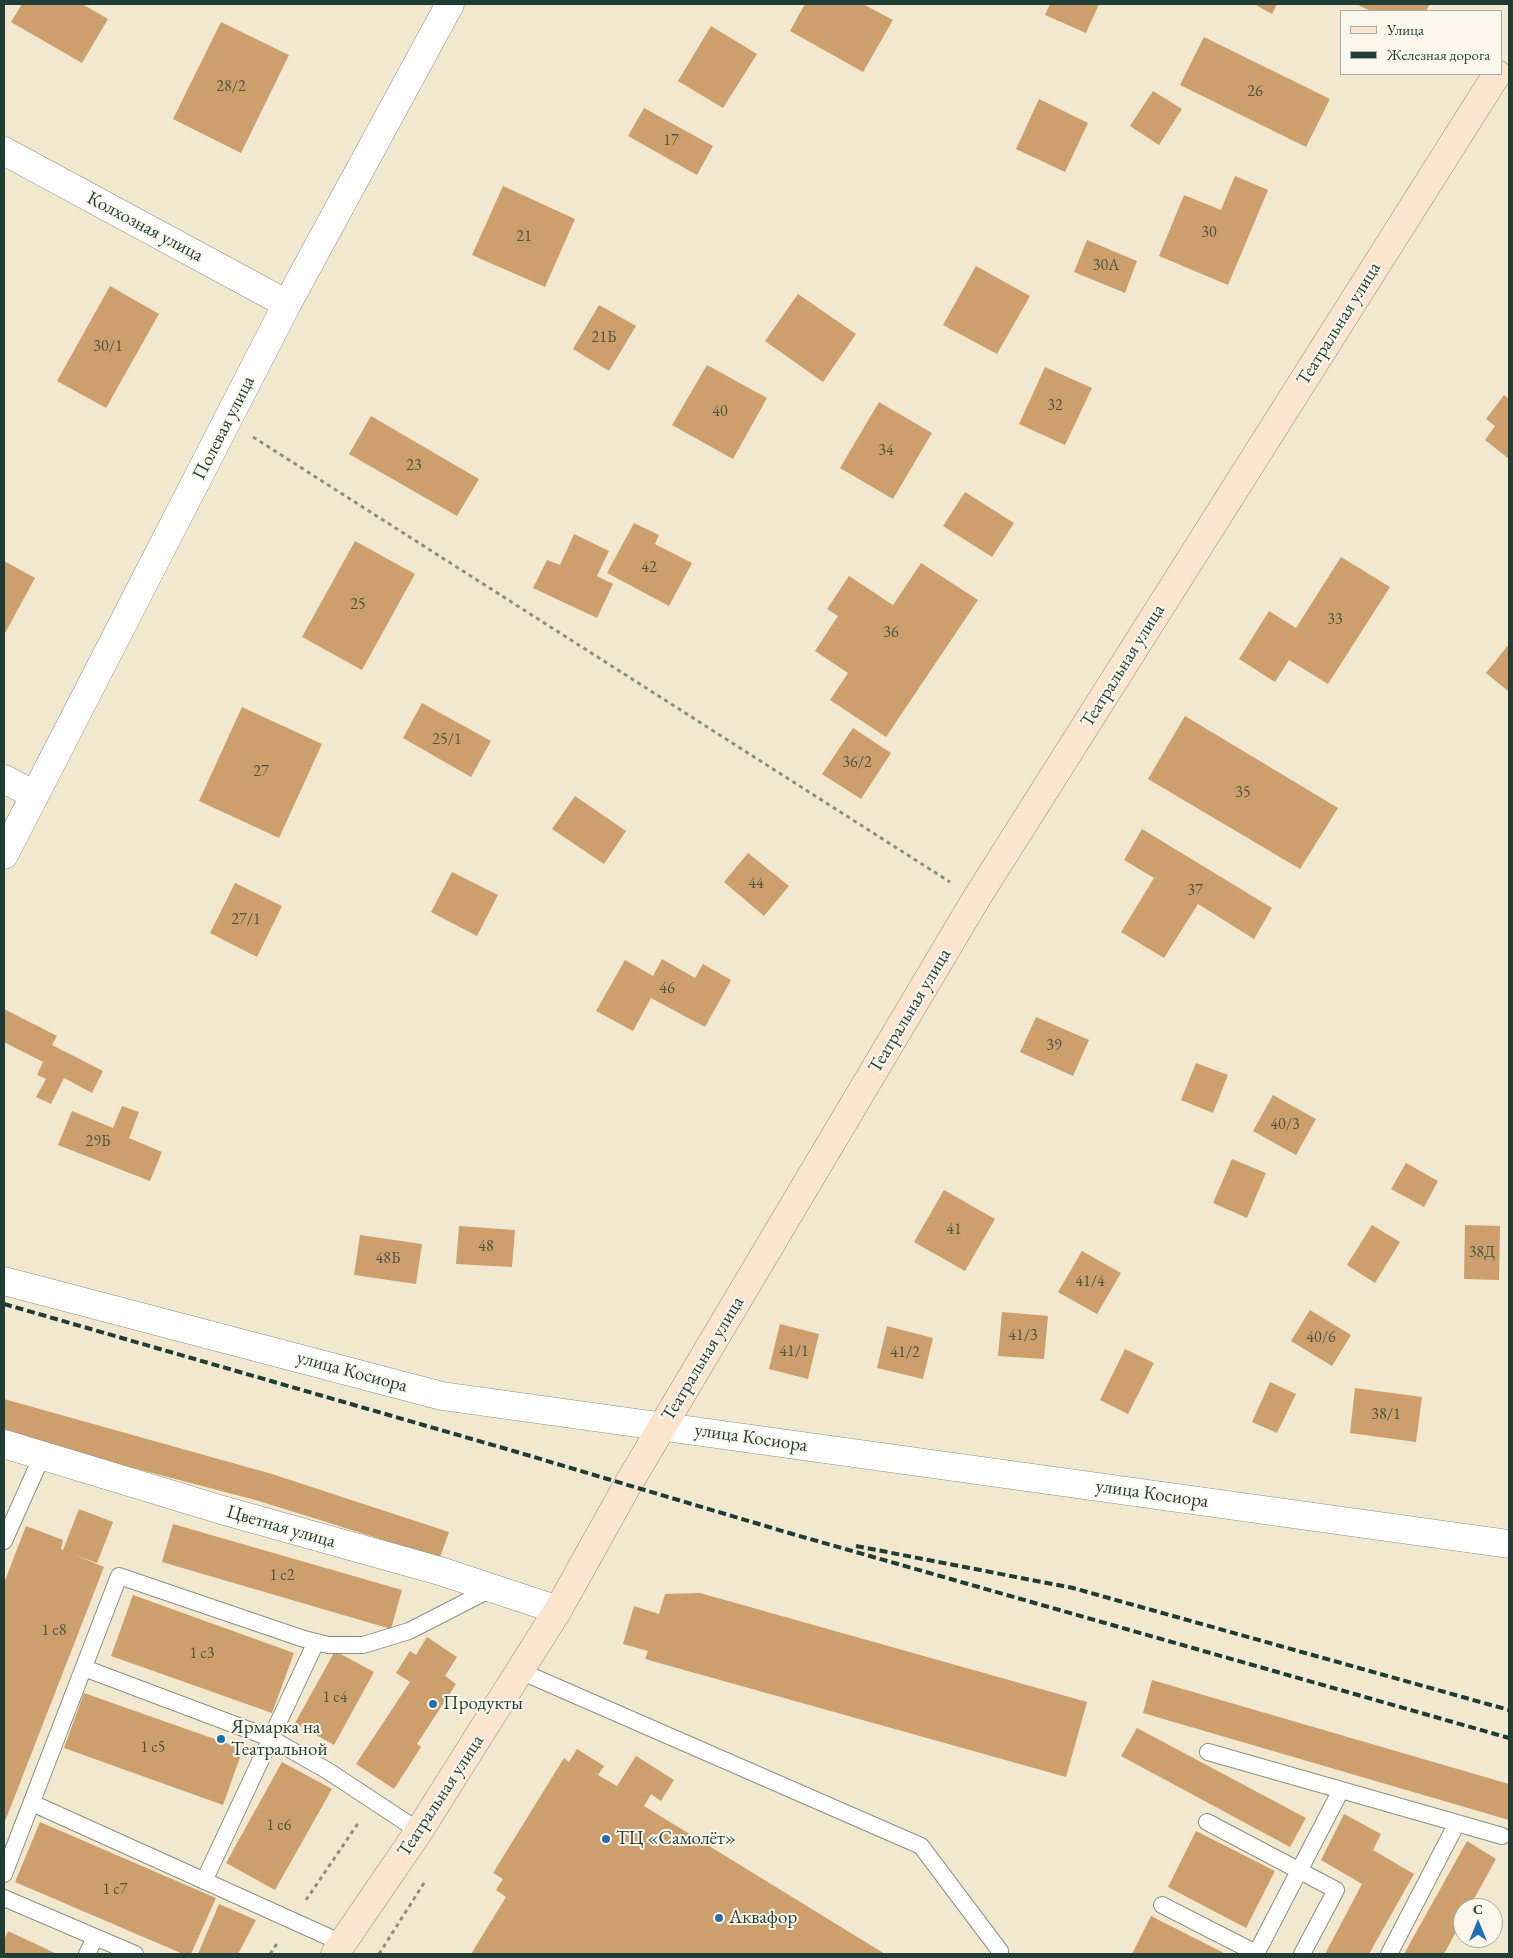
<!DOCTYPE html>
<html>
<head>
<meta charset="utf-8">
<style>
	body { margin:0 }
	#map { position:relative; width:1513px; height:1958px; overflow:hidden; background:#f2e8cf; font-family:"EB Garamond",serif }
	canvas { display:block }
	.frame { position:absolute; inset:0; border:5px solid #1f3d34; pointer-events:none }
	.legend { position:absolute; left:1340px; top:10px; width:162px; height:65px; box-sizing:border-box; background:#fbf7ec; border:1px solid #a3ada2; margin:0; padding:6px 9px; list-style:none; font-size:15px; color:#1f3d34 }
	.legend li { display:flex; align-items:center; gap:10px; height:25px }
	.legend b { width:25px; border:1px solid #a3ada2 }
	.north { position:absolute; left:1453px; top:1898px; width:50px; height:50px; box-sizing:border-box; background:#fbf7ec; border:1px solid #a3ada2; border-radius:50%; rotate:0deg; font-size:14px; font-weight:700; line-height:20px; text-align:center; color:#1f3d34 }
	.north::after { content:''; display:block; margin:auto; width:18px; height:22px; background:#1f6fb2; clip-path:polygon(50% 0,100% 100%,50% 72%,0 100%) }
</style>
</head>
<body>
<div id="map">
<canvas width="1513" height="1958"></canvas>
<div class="frame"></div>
<ul class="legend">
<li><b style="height:6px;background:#fbe5cf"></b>Улица</li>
<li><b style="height:6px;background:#1f3d34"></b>Железная дорога</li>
</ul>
<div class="north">С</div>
</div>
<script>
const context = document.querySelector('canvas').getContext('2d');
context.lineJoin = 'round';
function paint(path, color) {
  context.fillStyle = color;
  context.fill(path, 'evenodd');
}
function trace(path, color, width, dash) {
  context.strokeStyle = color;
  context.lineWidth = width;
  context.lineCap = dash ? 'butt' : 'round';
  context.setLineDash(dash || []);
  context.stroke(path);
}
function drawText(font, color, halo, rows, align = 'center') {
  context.font = font + ' "EB Garamond",serif';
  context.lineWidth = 4;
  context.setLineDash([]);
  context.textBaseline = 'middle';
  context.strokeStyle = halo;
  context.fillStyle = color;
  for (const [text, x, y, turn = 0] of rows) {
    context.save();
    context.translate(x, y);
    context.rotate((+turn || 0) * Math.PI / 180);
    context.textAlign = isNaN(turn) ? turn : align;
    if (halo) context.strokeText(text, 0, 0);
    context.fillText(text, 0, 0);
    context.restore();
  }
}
const building = new Path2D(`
	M 22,4 L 82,4 L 108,19 L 82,63 L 11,22 Z
	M 805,4 L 863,4 L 893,20 L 863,72 L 790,31 Z
	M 1050,4 L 1099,4 L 1086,33 L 1045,15 Z
	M 1254,4 L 1277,4 L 1272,14 Z
	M 1356,4 L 1430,4 L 1426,11 L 1371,11 Z
	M 221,22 L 289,55 L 241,153 L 173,119 Z
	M 711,26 L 757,54 L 723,108 L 678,81 Z
	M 1204,37 L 1330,99 L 1306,147 L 1180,85 Z
	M 1153,91 L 1182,109 L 1159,145 L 1130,126 Z
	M 1039,99 L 1088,123 L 1065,172 L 1016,149 Z
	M 644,108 L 713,146 L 697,175 L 628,136 Z
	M 1235,176 L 1268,190 L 1228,285 L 1159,256 L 1184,195 L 1221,210 Z
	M 503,186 L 575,219 L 545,287 L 472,255 Z
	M 1087,240 L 1137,261 L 1125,293 L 1074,272 Z
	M 976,266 L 1030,296 L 997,354 L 943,325 Z
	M 110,286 L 159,314 L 106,408 L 57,381 Z
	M 798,294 L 856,334 L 823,382 L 765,341 Z
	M 599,305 L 636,326 L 609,371 L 573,349 Z
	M 707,365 L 767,398 L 733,459 L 672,425 Z
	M 1045,367 L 1092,388 L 1065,445 L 1019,424 Z
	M 1504,395 L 1509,399 L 1509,459 L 1485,440 L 1495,426 L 1486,419 Z
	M 879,402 L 932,433 L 893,499 L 840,468 Z
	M 371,416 L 479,479 L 457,516 L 349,454 Z
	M 965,492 L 1014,523 L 992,557 L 943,526 Z
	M 634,523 L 659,535 L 655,544 L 692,563 L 669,606 L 607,573 Z
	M 574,534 L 609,551 L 597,576 L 613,584 L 597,618 L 533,588 L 547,560 L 560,565 Z
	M 355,541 L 415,574 L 362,670 L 302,637 Z
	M 1341,557 L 1390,587 L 1328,684 L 1289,660 L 1275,682 L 1239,659 L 1269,611 L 1296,628 Z
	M 4,561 L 35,578 L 4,635 Z
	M 921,563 L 978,600 L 886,737 L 830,700 L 848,673 L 815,651 L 838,616 L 827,609 L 849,576 L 893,605 Z
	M 1509,644 L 1509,689 L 1508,691 L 1486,673 Z
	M 422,703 L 491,741 L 471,777 L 403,738 Z
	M 242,707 L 322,744 L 279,838 L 199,801 Z
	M 1185,716 L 1338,808 L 1300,869 L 1148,779 Z
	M 853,728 L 891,753 L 861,799 L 822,774 Z
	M 575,796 L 626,831 L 604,864 L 552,829 Z
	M 1142,829 L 1272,908 L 1254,939 L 1198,904 L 1164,958 L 1121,932 L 1154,878 L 1124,860 Z
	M 748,853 L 789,886 L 764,916 L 724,882 Z
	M 452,872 L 498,895 L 477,936 L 431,912 Z
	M 235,883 L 282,906 L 257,957 L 210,933 Z
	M 662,959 L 695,978 L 703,964 L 731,980 L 705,1027 L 651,998 L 633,1031 L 596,1011 L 625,960 L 653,976 Z
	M 4,1009 L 57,1036 L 52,1045 L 103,1071 L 92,1093 L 64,1078 L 51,1104 L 36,1097 L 46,1079 L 37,1075 L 43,1062 L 4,1042 Z
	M 1036,1017 L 1089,1040 L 1073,1076 L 1020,1052 Z
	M 1196,1063 L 1228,1075 L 1213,1113 L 1181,1100 Z
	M 1273,1095 L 1316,1119 L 1296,1155 L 1253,1131 Z
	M 122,1106 L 139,1112 L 129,1138 L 162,1152 L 150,1181 L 58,1145 L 72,1111 L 113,1128 Z
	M 1232,1159 L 1266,1173 L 1247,1218 L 1213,1203 Z
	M 1406,1163 L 1438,1181 L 1424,1207 L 1391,1189 Z
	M 944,1190 L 995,1219 L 965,1271 L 914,1242 Z
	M 1372,1225 L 1400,1242 L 1375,1283 L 1347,1265 Z
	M 1465,1225 L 1500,1226 L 1499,1280 L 1464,1279 Z
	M 459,1226 L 515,1230 L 512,1267 L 456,1264 Z
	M 360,1235 L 422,1244 L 416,1284 L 354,1275 Z
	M 1082,1251 L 1121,1273 L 1097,1314 L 1058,1292 Z
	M 1310,1310 L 1351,1335 L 1332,1366 L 1291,1341 Z
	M 1002,1312 L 1048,1316 L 1044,1359 L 998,1356 Z
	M 780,1324 L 819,1334 L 808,1379 L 769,1369 Z
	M 887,1326 L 933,1338 L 923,1379 L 877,1368 Z
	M 1125,1349 L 1154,1363 L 1128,1414 L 1100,1400 Z
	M 1270,1382 L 1296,1394 L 1277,1433 L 1252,1422 Z
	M 1355,1388 L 1422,1397 L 1416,1442 L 1350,1433 Z
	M 4,1399 L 272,1474 L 449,1532 L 439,1560 L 412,1549 L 259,1501 L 50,1446 L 4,1431 Z
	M 79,1509 L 113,1522 L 97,1563 L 75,1555 L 104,1567 L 4,1824 L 4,1583 L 26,1526 L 63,1540 L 61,1549 L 63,1550 Z
	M 173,1524 L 402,1590 L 391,1629 L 162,1562 Z
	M 700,1593 L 1087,1702 L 1066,1777 L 645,1659 L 648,1651 L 623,1644 L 634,1606 L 659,1614 L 665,1594 Z
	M 133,1595 L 294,1653 L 272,1713 L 111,1656 Z
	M 427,1637 L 457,1657 L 445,1676 L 456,1684 L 417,1744 L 421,1747 L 394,1789 L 356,1764 L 410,1682 L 396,1673 L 410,1651 L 416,1655 Z
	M 335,1651 L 374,1672 L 334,1745 L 295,1723 Z
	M 1152,1680 L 1509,1784 L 1509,1820 L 1143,1713 Z
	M 84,1693 L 243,1749 L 223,1805 L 64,1748 Z
	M 1137,1728 L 1306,1818 L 1290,1847 L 1121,1756 Z
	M 577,1749 L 604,1766 L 598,1775 L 617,1786 L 636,1756 L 674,1780 L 661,1801 L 651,1794 L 644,1806 L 885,1954 L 471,1954 L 506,1897 L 496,1890 L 503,1879 L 493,1873 L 564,1758 L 569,1762 Z
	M 282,1762 L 332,1789 L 275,1890 L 226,1863 Z
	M 1344,1814 L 1381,1834 L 1373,1850 L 1414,1874 L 1369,1954 L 1325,1954 L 1362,1884 L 1321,1860 Z
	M 40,1822 L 216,1898 L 191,1954 L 183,1954 L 15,1882 Z
	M 1196,1831 L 1275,1871 L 1246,1928 L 1168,1887 Z
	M 1467,1841 L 1496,1859 L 1469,1908 L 1463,1908 L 1463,1919 L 1444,1954 L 1404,1954 Z
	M 219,1904 L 256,1920 L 238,1954 L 198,1954 Z
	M 1151,1916 L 1226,1954 L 1132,1954 Z
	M 8,1931 L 57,1954 L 4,1954 L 4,1940 Z`);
const path = new Path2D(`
	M 253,437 L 950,882
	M 306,1900 L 359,1822
	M 270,1954 L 278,1942
	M 379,1954 L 424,1883`);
const lane = new Path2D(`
	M 4,1541 L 42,1456
	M 84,1668 L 270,1738 L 328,1771 L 419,1831
	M 520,1671 L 921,1846 L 1000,1951 L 1000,1954
	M 1208,1752 L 1457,1823 L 1389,1954
	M 32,1803 L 342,1943
	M 1207,1822 L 1336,1890 L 1302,1954
	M 1457,1823 L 1502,1836
	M 4,1874 L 119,1576 L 304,1639 L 328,1645 L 363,1645 L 409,1631 L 493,1588
	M 204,1881 L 316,1642
	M 4,1898 L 135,1954
	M 1162,1905 L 1256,1953
	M 87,1954 L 95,1938
	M 1256,1954 L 1341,1790`);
const street = new Path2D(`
	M 4,151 L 287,304
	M 4,779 L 35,795
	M 4,855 L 287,304 L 450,4
	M 4,1281 L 442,1396 L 1509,1544
	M 4,1444 L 222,1510 L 440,1571 L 558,1610`);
const secondary = new Path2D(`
	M 335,1954 L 419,1831 L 558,1610 L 627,1486 L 976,899 L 1497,74`);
const rail = new Path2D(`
	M 4,1304 L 517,1452 L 789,1533 L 1509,1738
	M 856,1546 L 1073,1588 L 1509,1710`);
const markers = [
	[433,1704,5,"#1f6fb2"],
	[221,1739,5,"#1f6fb2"],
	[606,1839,5,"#1f6fb2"],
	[719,1918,5,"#1f6fb2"]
];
const numberNames = [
	["28/2",231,87],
	["26",1255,92],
	["17",671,141],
	["30",1209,233],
	["21",524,237],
	["30А",1106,266],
	["21Б",604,338],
	["30/1",108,347],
	["32",1055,406],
	["40",720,412],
	["34",886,451],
	["23",414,466],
	["42",649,568],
	["25",358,605],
	["33",1335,620],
	["36",891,633],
	["25/1",447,740],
	["36/2",857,763],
	["27",261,772],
	["35",1243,793],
	["44",756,884],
	["37",1195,891],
	["27/1",246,920],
	["46",667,989],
	["39",1054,1046],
	["40/3",1285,1125],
	["29Б",98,1142],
	["41",954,1230],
	["48",486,1247],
	["38Д",1482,1253],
	["48Б",388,1259],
	["41/4",1090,1282],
	["41/3",1023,1336],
	["40/6",1321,1338],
	["41/1",794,1352],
	["41/2",905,1353],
	["38/1",1386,1415],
	["1 с2",282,1576],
	["1 с8",54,1631],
	["1 с3",202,1654],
	["1 с4",335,1698],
	["1 с5",153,1748],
	["1 с6",279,1826],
	["1 с7",115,1890]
];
const streetNames = [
	["Колхозная улица",145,227,28],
	["Театральная улица",1339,324,-58],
	["Полевая улица",224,428,-63],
	["Театральная улица",1123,666,-58],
	["Театральная улица",910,1011,-59],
	["Театральная улица",703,1359,-59],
	["улица Косиора",352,1372,15],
	["улица Косиора",751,1438,8],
	["улица Косиора",1152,1494,8],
	["Цветная улица",281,1527,16],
	["Театральная улица",441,1796,-57]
];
const poiNames = [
	["Продукты",443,1704],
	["Ярмарка на",231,1728],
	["Театральной",231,1750],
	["ТЦ «Самолёт»",616,1839],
	["Аквафор",729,1918]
];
paint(building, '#cd9f6c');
trace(lane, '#889282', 18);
trace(street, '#889282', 29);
trace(secondary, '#889282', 29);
trace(path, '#889282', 3, [4, 4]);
trace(lane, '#fff', 16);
trace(street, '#fff', 28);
trace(secondary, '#fbe5cf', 28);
trace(rail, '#1f3d34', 4, [8, 4]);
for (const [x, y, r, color] of markers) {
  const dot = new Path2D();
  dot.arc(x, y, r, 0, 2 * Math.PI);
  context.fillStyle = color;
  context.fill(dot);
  trace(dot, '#fbf7ec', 2);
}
drawText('16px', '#4a5642', null, numberNames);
drawText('19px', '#1f3d34', '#fbf7ec', streetNames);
drawText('19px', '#1f3d34', '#fbf7ec', poiNames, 'left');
</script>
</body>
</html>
